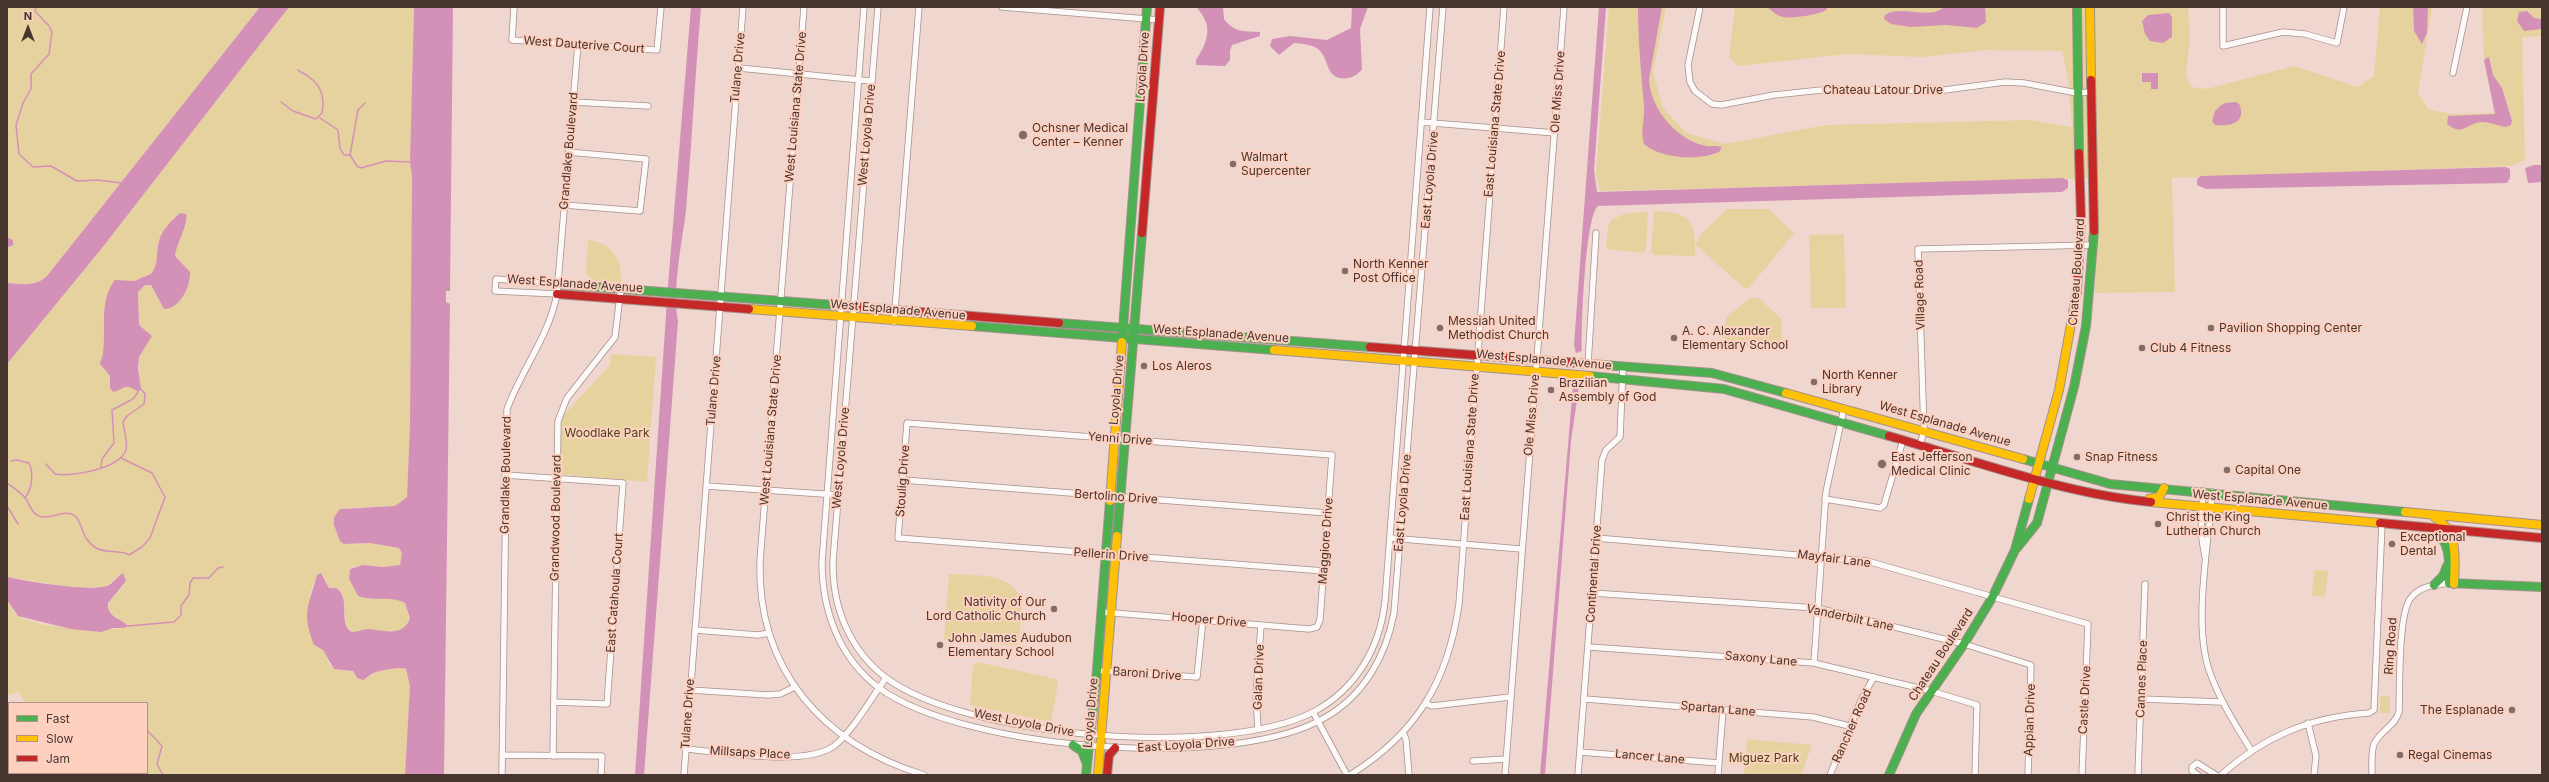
<!DOCTYPE html>
<html>
<head>
<meta charset="utf-8">
<style>
	body { margin:0 }
	#map { position:relative; width:2549px; height:782px; overflow:hidden; background:#efd6ce; font-family:Inter,sans-serif }
	canvas { display:block }
	.frame { position:absolute; inset:0; border:8px solid #47352f; pointer-events:none }
	.legend { position:absolute; left:8px; top:702px; width:140px; height:72px; box-sizing:border-box; background:#fdd0c0; border:1px solid #b49286; margin:0; padding:5px 7px; list-style:none; font-size:12px; color:#47352f }
	.legend li { display:flex; align-items:center; gap:8px; height:20px }
	.legend b { width:20px; border:1px solid #b49286 }
	.north { position:absolute; left:8px; top:8px; width:40px; height:40px; -webkit-text-stroke:3px #fdd0c0; paint-order:stroke; rotate:0deg; font-size:11px; font-weight:700; line-height:16px; text-align:center; color:#47352f }
	.north::after { content:''; display:block; margin:auto; width:14px; height:18px; background:#47352f; clip-path:polygon(50% 0,100% 100%,50% 72%,0 100%) }
</style>
</head>
<body>
<div id="map">
<canvas width="2549" height="782"></canvas>
<div class="frame"></div>
<ul class="legend">
<li><b style="height:5px;background:#4caf50"></b>Fast</li>
<li><b style="height:5px;background:#ffc107"></b>Slow</li>
<li><b style="height:5px;background:#c62828"></b>Jam</li>
</ul>
<div class="north">N</div>
</div>
<script>
const context = document.querySelector('canvas').getContext('2d');
context.lineJoin = 'round';
function paint(path, color) {
  context.fillStyle = color;
  context.fill(path, 'evenodd');
}
function trace(path, color, width, dash) {
  context.strokeStyle = color;
  context.lineWidth = width;
  context.lineCap = dash ? 'butt' : 'round';
  context.setLineDash(dash || []);
  context.stroke(path);
}
function drawText(font, color, halo, rows, align = 'center') {
  context.font = font + ' Inter,sans-serif';
  context.lineWidth = 4;
  context.setLineDash([]);
  context.textBaseline = 'middle';
  context.strokeStyle = halo;
  context.fillStyle = color;
  for (const [text, x, y, turn = 0] of rows) {
    context.save();
    context.translate(x, y);
    context.rotate((+turn || 0) * Math.PI / 180);
    context.textAlign = isNaN(turn) ? turn : align;
    if (halo) context.strokeText(text, 0, 0);
    context.fillText(text, 0, 0);
    context.restore();
  }
}
const green = new Path2D(`
	M 7,7 L 260,7 L 47,276 C 36,287 21,284 7,283 L 7,248 L 10,248 L 11,238 L 7,237 Z
	M 289,7 L 414,7 L 410,162 L 412,176 L 410,424 L 407,497 L 395,506 L 345,508 L 334,525 L 340,541 L 351,545 L 370,543 L 399,548 L 402,553 L 400,565 L 396,567 L 357,566 L 352,567 C 345,578 353,586 358,596 C 373,602 391,595 405,603 L 410,618 C 403,638 383,630 368,630 C 363,629 358,632 352,632 L 346,624 L 344,597 L 339,590 L 329,588 L 324,576 L 317,575 L 309,596 L 316,647 C 327,649 325,659 331,666 C 337,672 346,669 353,672 L 357,678 L 367,679 C 374,671 396,666 406,669 L 410,686 L 405,775 L 7,775 L 7,721 L 9,720 L 9,773 L 147,773 L 147,703 L 25,703 L 19,692 L 7,695 L 7,600 L 15,614 L 23,619 L 45,625 L 91,631 L 124,628 L 123,621 C 100,609 108,602 123,586 L 116,578 L 105,587 L 71,587 L 7,577 L 7,364 L 102,248 ZM 180,213 L 175,256 L 190,272 C 192,288 179,305 164,309 L 151,285 L 145,285 L 138,292 L 139,325 L 152,336 L 139,357 L 139,385 L 125,386 L 113,392 L 110,376 L 103,369 L 101,358 L 103,355 C 104,331 101,303 113,282 L 134,281 L 151,274 C 157,267 158,263 157,254 C 155,239 169,222 180,213 Z
	M 1609,7 L 1666,7 L 1653,72 L 1663,108 L 1686,133 L 1725,144 L 1826,125 L 2030,120 L 2072,127 L 2068,79 L 2062,51 L 1987,50 L 1923,57 L 1848,54 L 1739,66 L 1729,57 L 1735,7 L 2188,7 L 2190,36 L 2186,75 L 2191,87 L 2207,89 L 2294,66 L 2358,87 L 2374,76 L 2380,7 L 2432,7 L 2418,93 L 2429,110 L 2451,114 L 2495,113 L 2484,60 L 2482,10 L 2485,7 L 2542,7 L 2542,36 L 2522,37 L 2525,160 L 2511,166 L 2172,178 L 2175,292 L 2095,293 L 2096,178 L 1600,191 L 1596,174 Z
	M 1727,209 L 1769,209 L 1794,233 L 1749,288 L 1744,288 L 1696,245 L 1699,236 Z
	M 1654,211 C 1691,213 1696,219 1695,256 L 1654,255 L 1651,252 Z
	M 1648,212 L 1646,250 L 1644,253 L 1606,249 L 1608,227 L 1611,220 L 1627,213 Z
	M 1844,234 L 1846,308 L 1811,308 L 1809,235 Z
	M 588,240 C 612,243 623,259 621,283 L 592,280 L 586,273 Z
	M 1750,298 L 1759,298 L 1781,319 L 1782,339 C 1762,351 1744,349 1724,338 L 1726,318 Z
	M 611,354 L 656,357 L 647,482 L 559,474 L 562,417 L 610,365 Z
	M 2314,570 L 2328,571 L 2325,597 L 2312,595 Z
	M 949,574 C 973,576 1012,571 1021,600 C 1024,609 1019,635 1018,646 L 944,640 Z
	M 977,662 L 1056,679 L 1058,683 L 1051,722 L 970,705 L 973,665 Z
	M 2380,696 L 2390,696 L 2390,713 L 2380,713 Z
	M 1747,739 L 1812,745 L 1801,775 L 1744,775 Z`);
const water = new Path2D(`
	M 260,7 L 289,7 L 102,248 L 7,364 L 7,283 C 21,284 36,287 47,276 Z
	M 414,7 L 453,7 L 450,291 L 446,291 L 446,302 L 450,304 L 444,775 L 405,775 L 410,686 L 406,669 C 399,667 381,670 374,673 C 370,674 367,678 363,680 L 357,678 L 353,671 L 334,669 L 323,650 L 314,645 C 301,612 309,605 317,575 L 321,573 L 329,588 L 336,588 C 352,598 337,623 352,632 C 358,632 363,629 368,629 C 383,630 403,638 410,618 L 405,603 C 391,595 373,602 358,596 L 349,579 L 350,569 L 363,565 L 383,567 L 400,565 L 402,553 L 399,548 L 370,543 L 344,544 L 340,541 L 334,525 L 334,517 L 340,509 L 395,506 L 407,497 L 410,424 L 412,176 L 410,162 Z
	M 691,7 L 701,7 C 695,75 692,142 686,210 C 682,244 672,288 678,321 L 644,775 L 635,775 L 668,285 Z
	M 1197,7 L 1223,7 L 1224,19 C 1234,33 1245,31 1260,32 L 1260,36 L 1232,45 L 1230,51 L 1230,60 L 1225,66 L 1196,65 L 1196,60 C 1204,48 1212,32 1204,18 C 1202,14 1199,11 1197,7 Z
	M 1352,7 L 1368,7 L 1360,29 L 1362,69 C 1356,79 1337,83 1330,71 C 1325,62 1326,56 1318,49 C 1311,44 1302,44 1294,43 L 1279,55 L 1270,46 L 1272,39 L 1290,36 L 1327,40 L 1351,28 Z
	M 1599,7 L 1606,7 L 1594,170 L 1597,192 L 2062,178 L 2068,180 L 2068,188 L 2062,192 L 1598,206 C 1585,216 1581,330 1582,351 L 1576,353 L 1574,345 Z
	M 1638,7 L 1662,7 L 1649,79 C 1650,109 1677,140 1706,146 C 1711,147 1716,145 1722,147 L 1719,152 C 1699,161 1661,159 1644,144 C 1640,130 1645,119 1644,105 C 1641,72 1638,40 1638,7 Z
	M 1767,7 L 1827,7 L 1827,9 C 1825,14 1790,19 1783,17 C 1776,15 1772,11 1767,7 Z
	M 1944,7 L 1985,7 L 1986,22 L 1977,28 L 1946,25 L 1911,27 L 1891,24 L 1884,19 L 1885,15 C 1902,4 1929,21 1944,7 Z
	M 2413,7 L 2428,7 L 2427,33 L 2422,44 L 2414,31 Z
	M 2527,11 L 2534,18 L 2542,19 L 2542,29 L 2524,31 L 2517,21 L 2519,12 Z
	M 2169,13 L 2172,17 L 2172,37 L 2163,43 L 2150,41 L 2145,34 L 2142,21 L 2148,15 Z
	M 2489,57 L 2493,75 L 2502,88 L 2512,121 L 2511,125 L 2506,127 C 2498,126 2491,122 2482,122 C 2466,123 2463,137 2447,124 L 2448,116 L 2495,114 L 2484,60 Z
	M 2142,73 L 2158,73 L 2158,89 L 2151,89 L 2151,82 L 2142,82 Z
	M 2236,102 C 2240,104 2240,105 2241,110 C 2243,125 2227,126 2215,125 L 2212,121 L 2215,111 L 2220,106 L 2225,103 Z
	M 2534,165 L 2542,165 L 2542,182 L 2528,183 L 2525,168 Z
	M 2506,167 L 2510,169 L 2510,178 L 2507,183 L 2206,189 L 2197,185 L 2197,179 L 2201,176 Z
	M 180,213 L 186,214 C 189,223 176,245 175,256 L 190,272 C 191,286 180,309 164,309 L 151,285 L 145,285 L 138,292 L 139,325 L 152,336 L 139,357 L 138,368 L 141,389 L 138,392 C 124,382 126,389 113,392 L 110,388 L 110,376 L 100,364 C 100,360 103,357 103,353 C 106,330 99,299 115,280 L 134,281 L 151,274 C 160,262 155,254 159,241 C 161,231 172,220 180,213 Z
	M 7,237 L 13,240 L 13,245 L 7,248 Z
	M 1576,384 L 1579,386 L 1571,441 L 1545,775 L 1540,775 L 1573,386 Z
	M 123,573 L 126,581 L 108,603 C 107,617 119,617 128,626 L 124,628 L 113,628 L 101,632 L 71,629 L 18,616 L 7,600 L 7,577 C 24,581 95,593 109,585 C 114,582 118,576 123,573 Z`);
const stream = new Path2D(`
	M 36,7 L 35,11 L 49,26 L 52,32 L 49,54 L 31,74 L 31,89 L 23,103 L 16,125 L 19,154 L 33,167 L 51,166 L 77,181 L 98,180 L 121,183
	M 281,102 L 293,111 L 316,119 L 322,113 C 325,98 322,86 309,77 C 306,74 301,73 298,70
	M 320,118 L 338,130 L 340,148 L 344,155 L 350,155 L 358,110 L 365,103
	M 350,155 L 357,166 L 361,168 L 386,161 L 410,162
	M 11,461 L 17,460 L 29,463 C 34,473 32,489 25,498
	M 46,464 L 55,474 C 72,477 119,469 126,450 C 128,443 124,430 123,422 L 127,416 L 144,404 L 145,394 L 141,389
	M 101,468 L 102,459 L 114,443 L 112,410 L 133,399 L 138,392
	M 7,483 C 12,487 23,494 26,499 C 30,505 31,513 39,516 C 50,521 64,508 75,516 C 83,522 80,538 96,548 C 106,554 120,549 129,555 L 142,547 L 150,538 L 165,497 L 152,473 L 121,458
	M 7,506 L 18,524
	M 128,626 L 174,622 L 181,615 L 181,606 L 189,595 L 190,583 L 193,578 L 209,578 L 218,568 L 223,567
	M 147,730 L 162,746 L 157,764 L 163,775
	M 7,758 L 9,775
	M 113,773 L 113,775`);
const street = new Path2D(`
	M 514,7 L 512,40 L 657,50 L 661,7
	M 804,7 L 760,561 C 757,670 823,744 924,775
	M 864,7 L 822,562 C 822,610 839,658 879,688 C 964,750 1235,772 1326,717 C 1364,695 1386,656 1394,613 L 1443,7
	M 878,7 L 833,561 C 832,606 849,649 885,677 C 965,738 1227,759 1315,711 C 1357,688 1380,647 1385,601 L 1430,7
	M 1002,7 L 1159,20
	M 1700,7 L 1688,65 L 1690,82 L 1695,91 L 1712,104 L 1721,105 L 1774,95 L 1831,89 L 1937,91 L 2005,82 L 2024,83 L 2077,93 L 2090,92
	M 2223,7 L 2223,46 L 2283,32 L 2305,34 L 2337,43 L 2344,7
	M 739,68 L 871,81
	M 2453,73 L 2467,7
	M 573,102 L 648,106
	M 1421,122 L 1555,133
	M 564,205 L 640,211 L 646,159 L 568,152
	M 557,294 L 495,291 L 496,279 L 557,284
	M 894,322 L 919,7
	M 1588,364 L 1596,233
	M 1920,445 L 1924,431 L 1918,249 L 2094,245
	M 505,475 L 623,483 L 607,704 L 554,702
	M 903,480 L 1328,513
	M 706,486 L 838,495
	M 2203,491 L 2201,533 L 2205,557
	M 2212,492 C 2209,543 2193,622 2209,670 C 2219,699 2235,724 2251,750
	M 1825,499 L 1880,508 L 1884,505 L 1903,440
	M 1390,538 L 1521,549
	M 1596,538 L 1867,561 L 2088,624 L 2082,775
	M 1592,593 L 1817,608 L 1964,644 L 2031,665 L 2028,775
	M 1102,612 L 1309,629 L 1317,627 L 1320,620 L 1332,455 L 907,423 L 898,538 L 1324,571
	M 695,630 L 758,635 L 769,633
	M 1589,647 L 1814,663 L 1931,691 L 1977,705 L 1975,775
	M 1814,663 L 1826,492 L 1844,408
	M 1103,671 L 1197,677 L 1203,619
	M 690,690 L 768,695 L 780,694 L 795,687
	M 1585,699 L 1813,717 L 1849,726
	M 2141,699 L 2221,702
	M 1425,703 L 1432,706 L 1510,697
	M 1313,712 L 1347,775
	M 2308,723 L 2316,756 L 2314,775
	M 1258,729 L 1256,696 L 1261,625
	M 1403,733 L 1406,739 L 1409,775
	M 686,749 C 720,752 806,767 834,746 C 853,731 871,698 886,678
	M 1580,752 L 1719,763
	M 502,755 L 602,756 L 601,775
	M 553,756 L 558,421 L 567,398 L 615,337 L 621,288
	M 1473,761 L 1506,759
	M 502,775 L 507,409 C 522,369 549,336 557,294 L 578,44
	M 684,775 L 743,7
	M 1350,775 C 1417,733 1448,681 1459,604 L 1504,7
	M 1505,775 L 1564,7
	M 1578,775 L 1602,460 L 1606,450 L 1620,437 L 1623,367
	M 1718,775 L 1723,710
	M 1830,775 L 1862,698 L 1874,677
	M 2138,775 L 2145,584
	M 2198,775 L 2192,771 L 2192,767 L 2197,763 L 2216,775
	M 2221,775 C 2265,736 2310,717 2369,713 L 2374,710 L 2382,523
	M 2372,775 C 2372,766 2371,752 2374,744 C 2380,731 2395,726 2399,712 C 2400,687 2398,617 2410,599 C 2419,586 2434,585 2449,583`);
const fast = new Path2D(`
	M 2077,7 L 2079,153
	M 557,284 L 834,305
	M 1059,323 L 1370,347
	M 972,326 L 1274,350
	M 1122,342 L 1147,7
	M 1590,364 L 1712,373 L 1786,393
	M 1590,376 L 1724,389 L 1889,436
	M 2023,459 L 2110,484 L 2405,512
	M 2433,530 C 2452,542 2449,563 2449,583 L 2542,587
	M 1117,536 L 1142,233
	M 2017,548 L 2037,523 L 2074,387 L 2086,326 L 2094,231
	M 2434,585 L 2443,576 L 2447,566
	M 1073,745 L 1082,751 L 1087,764
	M 1086,775 L 1097,670 L 1110,501
	M 1889,775 L 1916,714 L 1964,644 L 1992,598 L 2015,550 L 2029,499`);
const slow = new Path2D(`
	M 2090,7 L 2091,80
	M 749,309 L 972,326
	M 1274,350 L 1590,376
	M 1786,393 L 2023,459
	M 2029,499 L 2059,390 L 2077,291
	M 2149,499 L 2159,497 L 2164,488
	M 1110,501 L 1122,342
	M 2151,502 L 2380,523
	M 2405,512 L 2542,525
	M 2433,516 C 2459,531 2455,558 2454,584
	M 1098,775 L 1117,536`);
const jam = new Path2D(`
	M 2091,80 L 2094,231
	M 1142,233 L 1160,7
	M 2077,291 L 2081,220 L 2079,153
	M 557,294 L 749,309
	M 834,305 L 1059,323
	M 1370,347 L 1590,364
	M 1889,436 C 1972,460 2065,494 2151,502
	M 2380,523 L 2542,538
	M 1107,775 L 1109,755 L 1115,748`);
const markers = [
	[1023,135,5,"#826d67"],
	[1233,164,4,"#826d67"],
	[1345,271,4,"#826d67"],
	[1440,328,4,"#826d67"],
	[2211,328,4,"#826d67"],
	[1674,338,4,"#826d67"],
	[2142,348,4,"#826d67"],
	[1144,366,4,"#826d67"],
	[1814,382,4,"#826d67"],
	[1551,390,4,"#826d67"],
	[2077,457,4,"#826d67"],
	[1882,464,5,"#826d67"],
	[2227,470,4,"#826d67"],
	[2158,524,4,"#826d67"],
	[2392,544,4,"#826d67"],
	[1054,609,4,"#826d67"],
	[940,645,4,"#826d67"],
	[2512,710,4,"#826d67"],
	[2400,755,4,"#826d67"]
];
const streetNames = [
	["West Dauterive Court",584,45,4],
	["Loyola Drive",1143,67,-86],
	["Tulane Drive",738,68,-85],
	["Chateau Latour Drive",1883,90],
	["Ole Miss Drive",1558,92,-86],
	["West Louisiana State Drive",796,107,-85],
	["East Louisiana State Drive",1495,124,-85],
	["West Loyola Drive",867,135,-85],
	["Grandlake Boulevard",569,151,-85],
	["East Loyola Drive",1430,180,-85],
	["Chateau Boulevard",2077,272,-86],
	["West Esplanade Avenue",575,284,4],
	["Village Road",1920,295,-92],
	["West Esplanade Avenue",898,310,5],
	["West Esplanade Avenue",1221,334,4],
	["West Esplanade Avenue",1544,360,5],
	["Loyola Drive",1117,390,-85],
	["Tulane Drive",714,391,-85],
	["Ole Miss Drive",1532,415,-85],
	["West Esplanade Avenue",1945,424,16],
	["West Louisiana State Drive",771,430,-85],
	["Yenni Drive",1120,439,4],
	["East Louisiana State Drive",1470,447,-86],
	["West Loyola Drive",841,458,-85],
	["Grandlake Boulevard",506,475,-89],
	["Stoulig Drive",903,481,-86],
	["Bertolino Drive",1116,497,4],
	["West Esplanade Avenue",2260,500,5],
	["East Loyola Drive",1403,503,-85],
	["Grandwood Boulevard",556,518,-89],
	["Maggiore Drive",1326,541,-86],
	["Pellerin Drive",1111,555,4],
	["Mayfair Lane",1834,559,7],
	["Continental Drive",1594,574,-86],
	["East Catahoula Court",615,593,-86],
	["Vanderbilt Lane",1850,618,12],
	["Hooper Drive",1209,620,5],
	["Ring Road",2391,646,-86],
	["Chateau Boulevard",1941,655,-57],
	["Saxony Lane",1761,659,5],
	["Baroni Drive",1147,674,4],
	["Galan Drive",1259,677,-88],
	["Cannes Place",2142,679,-88],
	["Castle Drive",2085,700,-87],
	["Spartan Lane",1718,709,5],
	["Loyola Drive",1091,713,-85],
	["Tulane Drive",688,714,-86],
	["Appian Drive",2030,720,-88],
	["West Loyola Drive",1024,723,11],
	["Rancher Road",1852,726,-66],
	["East Loyola Drive",1186,745,-4],
	["Millsaps Place",750,753,3],
	["Lancer Lane",1650,757,5]
];
const poiNames = [
	["Ochsner Medical",1032,128],
	["Center – Kenner",1032,142],
	["Walmart",1241,157],
	["Supercenter",1241,171],
	["North Kenner",1353,264],
	["Post Office",1353,278],
	["Messiah United",1448,321],
	["Methodist Church",1448,335],
	["Pavilion Shopping Center",2219,328],
	["A. C. Alexander",1682,331],
	["Elementary School",1682,345],
	["Club 4 Fitness",2150,348],
	["Los Aleros",1152,366],
	["North Kenner",1822,375],
	["Library",1822,389],
	["Brazilian",1559,383],
	["Assembly of God",1559,397],
	["East Jefferson",1891,457],
	["Medical Clinic",1891,471],
	["Snap Fitness",2085,457],
	["Capital One",2235,470],
	["Christ the King",2166,517],
	["Lutheran Church",2166,531],
	["Exceptional",2400,537],
	["Dental",2400,551],
	["Nativity of Our",1046,602,"right"],
	["Lord Catholic Church",1046,616,"right"],
	["John James Audubon",948,638],
	["Elementary School",948,652],
	["The Esplanade",2504,710,"right"],
	["Regal Cinemas",2408,755]
];
const parkNames = [
	["Woodlake Park",607,433],
	["Miguez Park",1764,758]
];
paint(green, '#e6d29e');
paint(water, '#d491b8');
trace(stream, '#d491b8', 1.5);
trace(street, '#a4918b', 7);
trace(fast, '#a4918b', 10);
trace(slow, '#a4918b', 10);
trace(jam, '#a4918b', 10);
trace(street, '#fdf9f8', 5.5);
trace(fast, '#4caf50', 8);
trace(slow, '#ffc107', 8);
trace(jam, '#c62828', 8);
for (const [x, y, r, color] of markers) {
  const dot = new Path2D();
  dot.arc(x, y, r, 0, 2 * Math.PI);
  context.fillStyle = color;
  context.fill(dot);
  trace(dot, '#fdd0c0', 1.5);
}
drawText('12px', '#47352f', '#fdd0c0', streetNames);
drawText('12px', '#47352f', '#fdd0c0', poiNames, 'left');
drawText('12px', '#4d4519', '#fdd0c0', parkNames);
</script>
</body>
</html>
